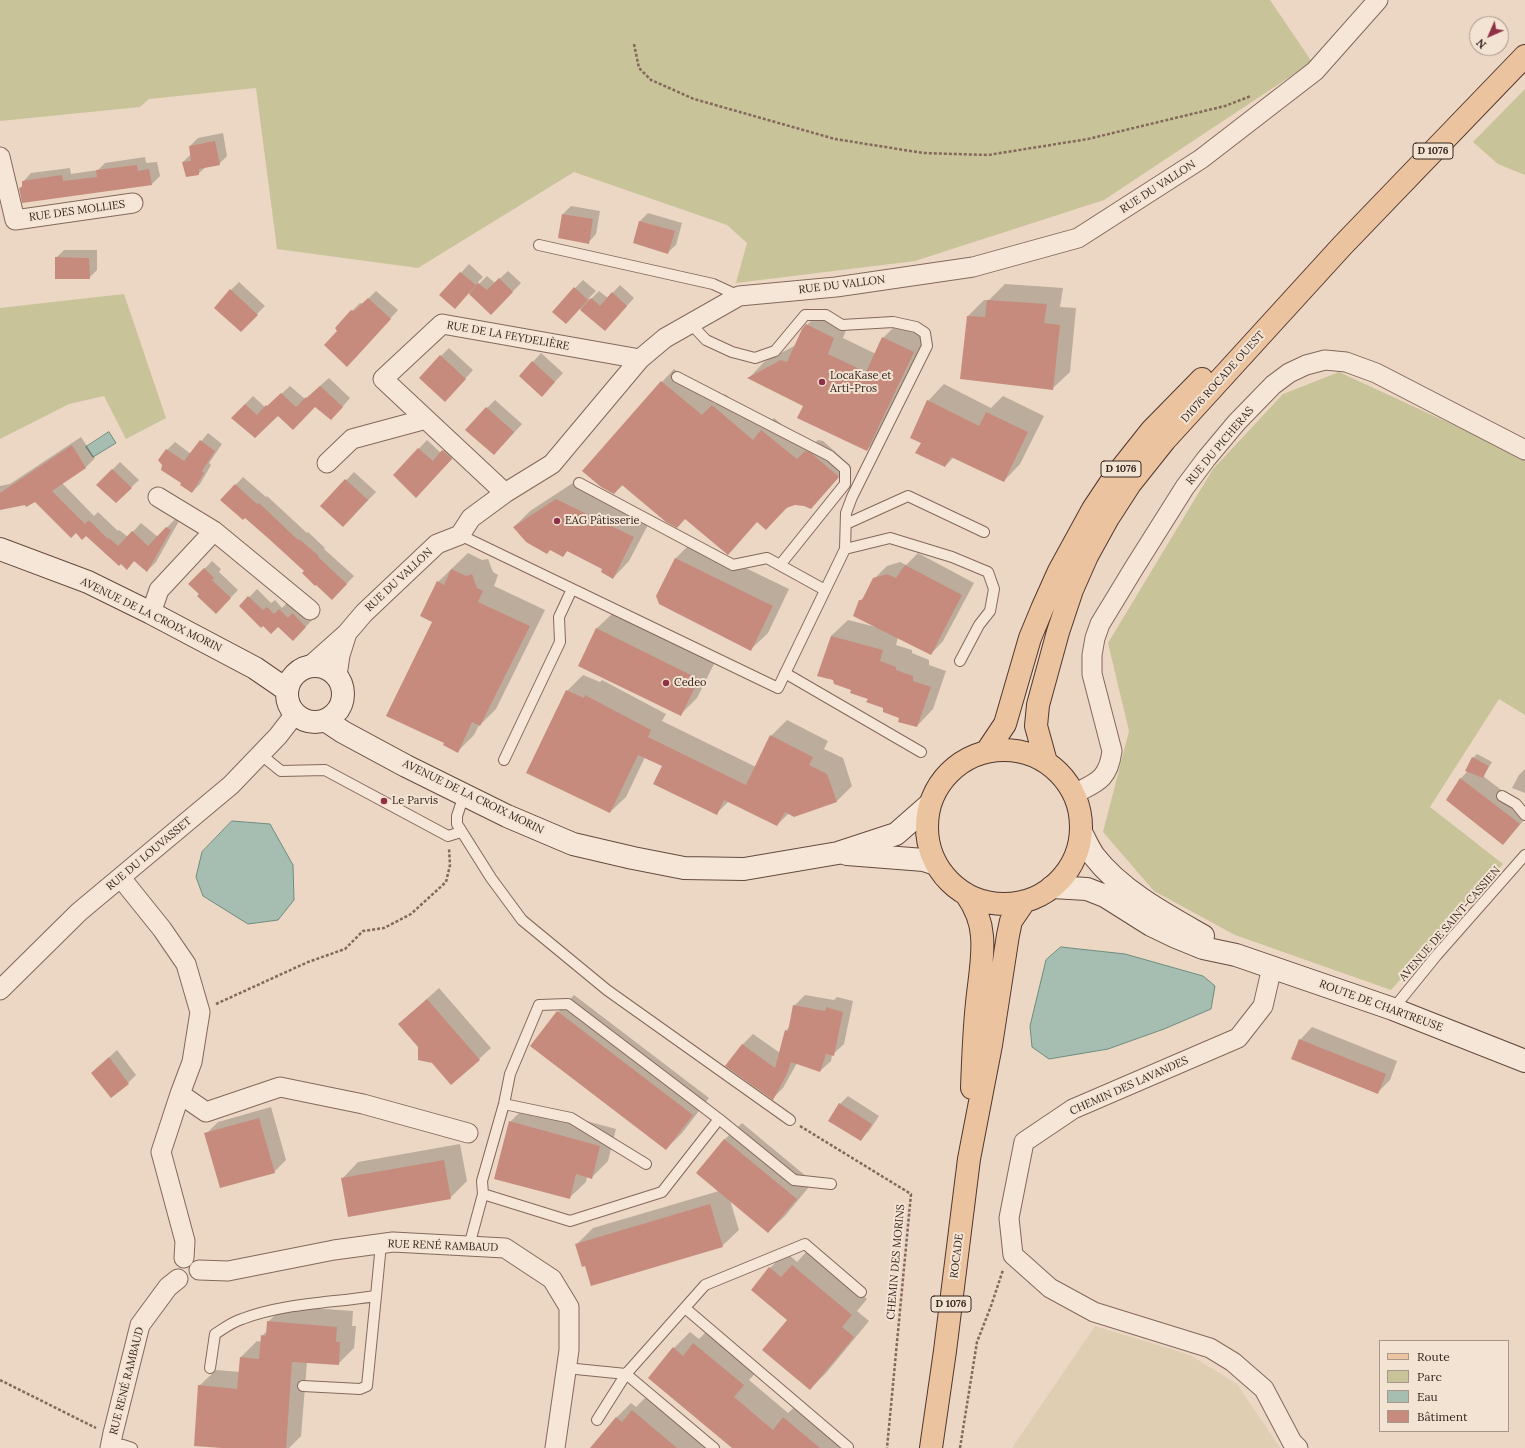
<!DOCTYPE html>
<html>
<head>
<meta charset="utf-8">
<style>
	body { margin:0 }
	#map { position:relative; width:1525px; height:1448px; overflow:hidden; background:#ebd7c4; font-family:Lora,serif }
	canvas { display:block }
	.legend { position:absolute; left:1379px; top:1340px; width:130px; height:92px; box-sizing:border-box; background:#f3e3d3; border:1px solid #a7978b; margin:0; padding:5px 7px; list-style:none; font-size:12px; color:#35251f }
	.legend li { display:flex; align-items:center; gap:8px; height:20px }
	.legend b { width:20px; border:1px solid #a7978b }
	.north { position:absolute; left:1469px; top:16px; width:40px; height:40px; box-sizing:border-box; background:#f3e3d3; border:1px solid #a7978b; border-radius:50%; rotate:225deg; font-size:11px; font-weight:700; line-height:16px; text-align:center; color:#35251f }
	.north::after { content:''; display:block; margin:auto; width:14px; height:18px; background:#8f3046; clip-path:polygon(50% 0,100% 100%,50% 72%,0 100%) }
</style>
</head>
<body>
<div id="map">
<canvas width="1525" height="1448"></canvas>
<ul class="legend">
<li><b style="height:5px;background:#ebc39e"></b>Route</li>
<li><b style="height:11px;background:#c8c399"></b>Parc</li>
<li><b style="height:11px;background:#a6beb2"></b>Eau</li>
<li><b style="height:11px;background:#c68b7d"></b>Bâtiment</li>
</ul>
<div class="north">N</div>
</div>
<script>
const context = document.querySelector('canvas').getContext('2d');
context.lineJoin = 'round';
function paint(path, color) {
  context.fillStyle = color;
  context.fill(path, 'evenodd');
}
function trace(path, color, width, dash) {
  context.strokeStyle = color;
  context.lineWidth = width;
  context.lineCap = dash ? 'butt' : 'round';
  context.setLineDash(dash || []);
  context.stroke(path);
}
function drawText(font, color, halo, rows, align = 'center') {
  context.font = font + ' Lora,serif';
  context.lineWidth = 4;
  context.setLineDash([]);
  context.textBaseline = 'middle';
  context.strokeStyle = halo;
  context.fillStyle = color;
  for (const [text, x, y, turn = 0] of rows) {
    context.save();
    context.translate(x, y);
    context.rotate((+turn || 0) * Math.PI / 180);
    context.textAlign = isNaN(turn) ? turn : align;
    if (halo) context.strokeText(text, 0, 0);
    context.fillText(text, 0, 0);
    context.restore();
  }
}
const farmland = new Path2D(`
	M 1095,1326 L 1190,1355 L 1237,1384 L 1280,1448 L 1012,1448 Z`);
const green = new Path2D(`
	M 0,0 L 1270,0 L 1312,62 L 1104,200 L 915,261 L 736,283 L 747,243 L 727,225 L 574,172 L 418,268 L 277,249 L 256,88 L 149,99 L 140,107 L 0,121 Z
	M 1525,89 L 1525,175 L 1498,164 L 1473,142 Z
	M 124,294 L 166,418 L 126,439 L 104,396 L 69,404 L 0,439 L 0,308 Z
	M 1339,372 L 1525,458 L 1525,715 L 1499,699 L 1430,807 L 1503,864 L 1391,990 L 1235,935 L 1154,891 L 1103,832 L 1129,731 L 1108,643 L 1213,469 L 1283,394 Z`);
const water = new Path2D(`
	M 109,432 L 116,443 L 93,457 L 86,447 Z
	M 232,821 L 270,824 L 293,865 L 294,900 L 278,920 L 248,924 L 203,896 L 196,877 L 202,852 Z
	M 1061,947 L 1125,954 L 1203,976 L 1215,986 L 1211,1009 L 1164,1029 L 1108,1049 L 1049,1059 L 1032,1047 L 1030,1026 L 1046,960 Z`);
const shadow = new Path2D(`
	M 223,133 L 227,156 L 219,164 L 206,167 L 198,174 L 183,162 L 191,154 L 190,146 L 198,138 Z
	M 145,157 L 146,163 L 157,162 L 160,176 L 152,184 L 20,188 L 23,185 L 23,182 L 31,173 L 70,168 L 71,174 L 98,170 L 105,163 Z
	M 571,206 L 600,211 L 596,234 L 588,243 L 563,214 Z
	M 648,213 L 682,223 L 676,245 L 667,253 L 635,243 L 640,221 Z
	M 64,250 L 97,250 L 97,270 L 89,278 L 56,258 Z
	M 469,264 L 483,277 L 478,282 L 479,284 L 487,276 L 495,283 L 508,271 L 521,283 L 491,314 L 469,293 L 441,295 Z
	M 583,280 L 596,291 L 589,298 L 590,300 L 599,291 L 608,298 L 620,285 L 634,298 L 605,330 L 580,308 L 566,323 L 553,311 Z
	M 239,282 L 265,306 L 241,330 L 231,290 Z
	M 1005,284 L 1063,288 L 1060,307 L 1076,308 L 1070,372 L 1053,388 L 968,316 L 984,300 L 989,300 Z
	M 376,291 L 398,310 L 355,358 L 338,331 L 352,311 L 360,303 L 363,304 Z
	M 823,309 L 849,322 L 843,338 L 876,354 L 883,338 L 899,322 L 928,336 L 883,434 L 867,450 L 804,405 L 749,378 L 764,362 L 796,345 L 803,329 Z
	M 449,348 L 473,370 L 453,392 L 441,356 Z
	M 541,353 L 563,373 L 550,387 L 520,376 Z
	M 674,369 L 715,404 L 725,394 L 765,427 L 774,418 L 810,448 L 818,440 L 823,441 L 850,465 L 811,508 L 804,505 L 795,504 L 788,507 L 766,529 L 758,521 L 685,518 L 623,485 L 614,493 L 662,382 Z
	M 329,378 L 350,398 L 339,411 L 315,406 L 278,414 L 232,418 L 253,396 L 266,408 L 290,386 L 305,399 Z
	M 944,384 L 991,408 L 1003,396 L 1044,416 L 1020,464 L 1004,481 L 954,457 L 945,466 L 922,443 L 928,401 Z
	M 495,400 L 522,424 L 502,446 L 487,408 Z
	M 208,433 L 222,444 L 209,463 L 211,465 L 200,484 L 192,492 L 167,450 L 175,442 L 191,454 Z
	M 81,437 L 95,458 L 86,467 L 62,483 L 94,516 L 98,512 L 118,531 L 119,530 L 128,537 L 141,523 L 158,537 L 176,518 L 179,521 L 156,562 L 147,571 L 135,560 L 127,568 L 86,534 L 76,532 L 35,500 L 0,509 L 0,486 L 10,484 Z
	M 427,440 L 441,453 L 451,443 L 460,450 L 424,488 L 394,475 Z
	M 120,462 L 139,480 L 116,502 L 112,470 Z
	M 354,472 L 376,492 L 351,518 L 322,506 Z
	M 243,477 L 266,497 L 267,496 L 307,533 L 308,532 L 325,548 L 324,549 L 354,576 L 332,599 L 306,571 L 245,517 L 222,500 Z
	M 573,483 L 650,521 L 629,561 L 613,578 L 604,569 L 568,550 L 563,556 L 514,527 L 530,511 Z
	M 692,542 L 789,589 L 768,633 L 751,649 L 657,596 L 676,558 Z
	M 468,553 L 482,560 L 488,559 L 493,572 L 498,575 L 494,586 L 545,610 L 496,709 L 480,725 L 479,725 L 474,735 L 458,751 L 434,622 L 438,582 Z
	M 918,553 L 974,583 L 943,641 L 931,654 L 898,637 L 896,645 L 912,650 L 912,653 L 929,660 L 929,665 L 946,671 L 933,709 L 917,726 L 853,689 L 831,636 L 848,620 L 876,627 L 860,601 L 866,595 L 874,579 L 887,566 L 900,562 L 906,565 Z
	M 212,561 L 221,569 L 219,572 L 238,590 L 216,613 L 190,584 Z
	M 257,589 L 271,603 L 275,600 L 282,608 L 287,603 L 296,611 L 300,607 L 313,619 L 301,632 L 278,626 L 241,606 Z
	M 613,613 L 715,662 L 697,698 L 681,714 L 596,629 Z
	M 583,675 L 600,682 L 602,680 L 666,714 L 662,721 L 756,767 L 771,736 L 787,720 L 828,741 L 824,749 L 843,758 L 852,786 L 836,802 L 789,813 L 777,825 L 729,801 L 716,814 L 663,765 L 645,757 L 626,797 L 610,812 L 567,691 Z
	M 1477,754 L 1492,762 L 1483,776 L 1525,808 L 1525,819 L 1503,844 L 1447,799 L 1461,778 L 1468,771 L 1473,758 Z
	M 1525,769 L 1525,793 L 1512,788 L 1519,775 Z
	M 439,988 L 491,1048 L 479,1059 L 419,1046 L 399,1024 Z
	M 574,995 L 709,1098 L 682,1133 L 666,1149 L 531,1046 L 558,1012 Z
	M 805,995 L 834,1000 L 837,997 L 853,1001 L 844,1044 L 832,1055 L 831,1061 L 820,1071 L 797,1063 L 783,1088 L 773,1098 L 742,1045 L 753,1034 L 780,1053 L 786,1031 L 790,1026 L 794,1006 Z
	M 1312,1027 L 1397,1061 L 1390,1080 L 1378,1092 L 1300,1040 Z
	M 117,1050 L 136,1075 L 128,1083 L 92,1073 Z
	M 848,1096 L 879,1116 L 869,1131 L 861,1139 L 840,1104 Z
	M 527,1105 L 616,1129 L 608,1161 L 591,1178 L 587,1176 L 586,1182 L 569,1198 L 510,1122 Z
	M 271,1107 L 286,1160 L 274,1172 L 206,1134 L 218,1122 Z
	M 742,1123 L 813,1182 L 785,1216 L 768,1232 L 730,1200 L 739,1230 L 722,1246 L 586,1265 L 576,1245 L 593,1228 L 719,1191 L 697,1173 L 725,1139 Z
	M 460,1144 L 467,1181 L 450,1198 L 342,1179 L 358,1162 Z
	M 808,1250 L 867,1299 L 857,1311 L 869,1321 L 826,1373 L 810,1389 L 788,1320 L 752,1290 L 770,1268 L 786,1252 L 797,1262 Z
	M 284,1306 L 353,1311 L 352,1326 L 356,1326 L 354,1348 L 338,1364 L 307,1362 L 301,1436 L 289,1448 L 234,1448 L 199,1386 L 216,1370 L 240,1372 L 241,1357 L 257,1341 L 262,1342 L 262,1336 L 267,1331 L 268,1322 Z
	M 711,1327 L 760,1368 L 749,1380 L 788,1413 L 800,1402 L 844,1448 L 734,1448 L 674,1348 L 690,1332 L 699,1339 Z
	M 647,1396 L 710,1448 L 591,1448 L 616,1418 L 631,1403 L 636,1407 Z`);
const building = new Path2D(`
	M 215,141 L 220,165 L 199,169 L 199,175 L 186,177 L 182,162 L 191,161 L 189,146 Z
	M 137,165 L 138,171 L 149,169 L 152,185 L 22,203 L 19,188 L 22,187 L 22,181 L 62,175 L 63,181 L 97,177 L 96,170 Z
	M 562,214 L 593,219 L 589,244 L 558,238 Z
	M 639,221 L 675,231 L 668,254 L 633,243 Z
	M 55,257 L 89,258 L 90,279 L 55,279 Z
	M 460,272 L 476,285 L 455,309 L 439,295 Z
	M 499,278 L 513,292 L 491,315 L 469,294 L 478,283 L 487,290 Z
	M 574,287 L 588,300 L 566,324 L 552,312 Z
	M 230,289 L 258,315 L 241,332 L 214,308 Z
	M 612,292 L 627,306 L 605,331 L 580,310 L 591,298 L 600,306 Z
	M 368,298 L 391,319 L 347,367 L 324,345 L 337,331 L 335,328 L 342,320 L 351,310 L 354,311 Z
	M 987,300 L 1047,304 L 1044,323 L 1060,325 L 1053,390 L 960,379 L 967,316 L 985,317 Z
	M 806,324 L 834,338 L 828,354 L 866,372 L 882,337 L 914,352 L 867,451 L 797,418 L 803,406 L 747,378 L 781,360 L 787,362 L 802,329 Z
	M 440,355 L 466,379 L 445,402 L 419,378 Z
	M 532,361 L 555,382 L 542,397 L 519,376 Z
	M 661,381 L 702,415 L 712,405 L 753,440 L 761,430 L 797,459 L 805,451 L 811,453 L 838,476 L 838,478 L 811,509 L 804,506 L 795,505 L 786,508 L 766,530 L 757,522 L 728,555 L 685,519 L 677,528 L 666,522 L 622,485 L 614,494 L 601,487 L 582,471 Z
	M 320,386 L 343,407 L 331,420 L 315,407 L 293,430 L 278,416 L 255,438 L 231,418 L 245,404 L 257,415 L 266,405 L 267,406 L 281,393 L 296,407 L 306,397 L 307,398 Z
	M 927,400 L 979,426 L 986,412 L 1028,432 L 1004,482 L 951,457 L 945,467 L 915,453 L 921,443 L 910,438 Z
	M 486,407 L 514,432 L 494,455 L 465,430 Z
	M 200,440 L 215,451 L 202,471 L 204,473 L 192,493 L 180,485 L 181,483 L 161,470 L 162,465 L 158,460 L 166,449 L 184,461 Z
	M 72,445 L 86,468 L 52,491 L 85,524 L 89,520 L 108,539 L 109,538 L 118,546 L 132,531 L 148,546 L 166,527 L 171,530 L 147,572 L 134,561 L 127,570 L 121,564 L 119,566 L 86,536 L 82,540 L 76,533 L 71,538 L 35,502 L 26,507 L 25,505 L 0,510 L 0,493 Z
	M 418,448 L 433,461 L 442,450 L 452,459 L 416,498 L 393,475 Z
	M 112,469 L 132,488 L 116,503 L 96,485 Z
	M 345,479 L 368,500 L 343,527 L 320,506 Z
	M 235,484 L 257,504 L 259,503 L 298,540 L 299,539 L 319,556 L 318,557 L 347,584 L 332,600 L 316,585 L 315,586 L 302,573 L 304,571 L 269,539 L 245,518 L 243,520 L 220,500 Z
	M 556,499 L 634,537 L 613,579 L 601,572 L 602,569 L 567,551 L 563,557 L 550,550 L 547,554 L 526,542 L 513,527 Z
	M 675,558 L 773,606 L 751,651 L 659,604 L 656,596 Z
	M 905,565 L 962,595 L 931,655 L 853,616 L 859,600 L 862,600 L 873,578 L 887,574 L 896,578 Z
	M 204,568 L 214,578 L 212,580 L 231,598 L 216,614 L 197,596 L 199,594 L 188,584 Z
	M 451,569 L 466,576 L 472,574 L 477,588 L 483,591 L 478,602 L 530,626 L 480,726 L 472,722 L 458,753 L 443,745 L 444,743 L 386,716 L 432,622 L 420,616 L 437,581 L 444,585 Z
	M 248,596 L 263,610 L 267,607 L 274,614 L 279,609 L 288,618 L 292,613 L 306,627 L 293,641 L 278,627 L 271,634 L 263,626 L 261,628 L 239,606 Z
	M 596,628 L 699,679 L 681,716 L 578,666 Z
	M 831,636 L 883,650 L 880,661 L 896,667 L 896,670 L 913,676 L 913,681 L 931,687 L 917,727 L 898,722 L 899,718 L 883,712 L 883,708 L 866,702 L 868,699 L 850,693 L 851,690 L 834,684 L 833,680 L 817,676 Z
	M 566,690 L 584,698 L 585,695 L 651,730 L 648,737 L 746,785 L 770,735 L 813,757 L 809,765 L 827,774 L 837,802 L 794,817 L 785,812 L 777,826 L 724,800 L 717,815 L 653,784 L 662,766 L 638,755 L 610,813 L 526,773 Z
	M 1472,757 L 1489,766 L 1483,778 L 1465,771 Z
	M 1460,778 L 1520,824 L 1503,845 L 1446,800 Z
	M 427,999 L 480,1060 L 451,1085 L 432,1063 L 418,1060 L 418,1047 L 398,1024 Z
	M 793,1005 L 825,1011 L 826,1007 L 843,1012 L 834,1056 L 826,1054 L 820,1072 L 791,1062 L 787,1074 L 773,1100 L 725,1066 L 742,1044 L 775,1068 L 785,1030 L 788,1031 Z
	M 557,1011 L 693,1115 L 666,1150 L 530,1046 Z
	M 1299,1039 L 1386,1074 L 1378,1094 L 1291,1059 Z
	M 109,1057 L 129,1084 L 111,1098 L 91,1073 Z
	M 839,1103 L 872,1124 L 861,1141 L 828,1121 Z
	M 259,1118 L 275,1173 L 220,1188 L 204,1133 Z
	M 509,1121 L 600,1146 L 592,1179 L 576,1174 L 570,1199 L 494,1179 Z
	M 724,1139 L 797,1199 L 768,1233 L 696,1173 Z
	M 444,1160 L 451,1199 L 348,1217 L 341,1178 Z
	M 710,1204 L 723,1247 L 591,1286 L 585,1266 L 582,1267 L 575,1244 Z
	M 792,1265 L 852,1315 L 842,1327 L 854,1337 L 810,1390 L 762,1350 L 787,1320 L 751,1290 L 769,1267 L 781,1277 Z
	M 267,1321 L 337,1327 L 336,1342 L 340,1342 L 339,1365 L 292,1362 L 286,1448 L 222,1448 L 194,1446 L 198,1385 L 237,1389 L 240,1357 L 259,1359 L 261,1335 L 266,1336 Z
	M 693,1343 L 744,1385 L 734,1397 L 773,1430 L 783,1417 L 820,1448 L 732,1448 L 648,1378 L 673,1347 L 683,1356 Z
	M 632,1410 L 677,1448 L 590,1448 L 616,1417 L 622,1422 Z`);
const path = new Path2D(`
	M 634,44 L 639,68 L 651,80 L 694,99 L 835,139 L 923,153 L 988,155 L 1088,139 L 1225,106 L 1251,96
	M 216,1004 L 308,962 L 345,949 L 363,931 L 384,928 L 411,914 L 446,882 L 450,865 L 449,848
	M 800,1126 L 911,1194 L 887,1448
	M 0,1380 L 96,1428
	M 960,1448 L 977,1342 L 991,1306 L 1003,1270`);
const lane = new Path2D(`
	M 539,245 L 713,284 L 739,296
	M 677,377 L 830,456 L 845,469 L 845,484 L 780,565
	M 579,483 L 733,565 L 767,558 L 825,590
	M 846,524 L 908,496 L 984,532
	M 460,535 L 778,688 L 845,549 L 846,513 L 852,497 L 927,346 L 925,333 L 916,327 L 893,322 L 842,325 L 826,315 L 805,315 L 775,351 L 755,358 L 732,352 L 706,340 L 690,323
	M 845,549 L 890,538 L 952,557 L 988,572 L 994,589 L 990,611 L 979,625 L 960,661
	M 785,673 L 921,752
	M 260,754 L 281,771 L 325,770 L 448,836 L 461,832
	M 504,760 L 560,642 L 559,617 L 572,589
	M 464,795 L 457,816 L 457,824 L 491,878 L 522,920 L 607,990 L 790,1120
	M 1502,796 L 1516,804 L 1525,815
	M 1393,1009 L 1436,956 L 1525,855
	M 504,1104 L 571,1118 L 646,1164
	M 719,1119 L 794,1180 L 831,1184
	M 469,1246 L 483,1194 L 482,1181 L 504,1104 L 510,1074 L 539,1005 L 568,1004 L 719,1119 L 662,1192 L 570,1221 L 483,1194
	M 685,1308 L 848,1447
	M 210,1368 L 215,1334 C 223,1329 232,1322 242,1319 C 284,1303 331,1303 376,1296 L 381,1244
	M 566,1368 L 626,1374 L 714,1448
	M 303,1386 L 360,1389 L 367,1386 L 376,1296
	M 597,1420 L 626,1374 L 705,1285 L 805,1244 L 861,1292
	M 111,1444 L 123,1445 L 132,1448`);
const street = new Path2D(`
	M 0,157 L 15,220 L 133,203
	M 327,463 L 352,439 L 426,419
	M 505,493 L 383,379 L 442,324 L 640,359
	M 158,497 L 214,531 L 310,610
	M 151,613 L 159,590 L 214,531
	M 310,666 L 347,633 L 364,613 L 437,544 L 460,535 L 471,518 L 505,493 L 552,464 L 640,359 L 665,338 L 739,296 L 836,287 L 973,267 L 1078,238 L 1201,159 L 1315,71 L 1378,0
	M 337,676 L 340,655 L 347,633
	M 1074,794 C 1097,782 1108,780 1112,751 L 1092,674 L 1092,655 L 1095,638 L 1100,624 L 1134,568 L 1185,487 L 1206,459 L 1237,422 L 1273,385 L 1289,373 L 1306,365 L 1325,360 L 1346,362 L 1376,373 L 1525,450
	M 121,878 L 162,929 L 186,964 L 200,1012 L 192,1062 L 180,1094 L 161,1152 L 185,1241 L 184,1258
	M 1272,967 L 1263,1006 L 1238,1038 L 1073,1109 L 1024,1142 L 1009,1218 L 1013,1255 L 1050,1288 L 1094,1312 L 1210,1348 L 1233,1362 L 1264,1389 L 1292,1442 L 1298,1448
	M 0,990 L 79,912 L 231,785 L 278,736 L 295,714
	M 180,1094 L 206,1112 L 280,1087 L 363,1104 L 468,1133
	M 199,1270 L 228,1271 L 334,1250 L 393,1242 L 505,1248 L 552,1279 L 569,1307 L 569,1350 L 555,1448
	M 110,1448 L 113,1433 L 140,1325 L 168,1287 L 178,1279`);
const secondary = new Path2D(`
	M 0,549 L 88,582 L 151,613 L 255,668 L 287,690
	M287 694a28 28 0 1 1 56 0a28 28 0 1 1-56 0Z
	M 325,720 L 343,732 L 406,766 L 507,816 L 573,844 L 633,858 L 684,868 L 744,869 L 838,853 L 896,834 L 929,805
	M 1081,832 C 1085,840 1089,849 1094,856 C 1121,891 1166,915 1203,936
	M 847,854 L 924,860 L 936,864
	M 1052,887 L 1087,889 L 1105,896 L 1151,925 L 1176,937 L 1203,948 L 1236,955 L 1393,1009 L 1525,1061`);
const primary = new Path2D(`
	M927 827a77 77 0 1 1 154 0a77 77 0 1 1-154 0Z
	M 987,751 L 1005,724 L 1030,638 L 1042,609 L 1059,571 L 1093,509 L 1113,479 L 1151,431 L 1202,379
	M 1046,762 L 1036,726 L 1038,705 L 1058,632 L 1072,590 L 1087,556 L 1108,518 L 1130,484 L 1165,440 L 1342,246 L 1525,56
	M 966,894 C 975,907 981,920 982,936 C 984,958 979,981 977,1003 C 974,1031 973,1060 972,1088
	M 931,1448 L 945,1351 L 969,1159 L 991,1045 L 1008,935 L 1011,921 L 1024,902`);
const markers = [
	[822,382,4,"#8f3046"],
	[557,521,4,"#8f3046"],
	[666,683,4,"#8f3046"],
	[384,801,4,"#8f3046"]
];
const shields = [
	[1433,151,40],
	[1121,469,40],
	[951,1304,40]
];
const shieldNames = [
	["D 1076",1433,151],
	["D 1076",1121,469],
	["D 1076",951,1304]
];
const streetNames = [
	["RUE DU VALLON",1158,187,-33],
	["RUE DES MOLLIES",77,211,-8],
	["RUE DU VALLON",842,285,-7],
	["RUE DE LA FEYDELIÈRE",508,336,10],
	["D1076 ROCADE OUEST",1223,377,-48],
	["RUE DU PICHERAS",1220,446,-50],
	["RUE DU VALLON",399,580,-43],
	["AVENUE DE LA CROIX MORIN",151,615,26],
	["AVENUE DE LA CROIX MORIN",473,797,26],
	["RUE DU LOUVASSET",149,854,-40],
	["AVENUE DE SAINT-CASSIEN",1450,924,-49],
	["ROUTE DE CHARTREUSE",1381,1006,20],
	["CHEMIN DES LAVANDES",1129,1086,-24],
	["RUE RENÉ RAMBAUD",443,1246,2],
	["ROCADE",957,1256,-83],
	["CHEMIN DES MORINS",896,1262,-85],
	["RUE RENÉ RAMBAUD",127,1381,-76]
];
const poiNames = [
	["LocaKase et",830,376],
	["Arti-Pros",830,389],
	["EAG Pâtisserie",565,521],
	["Cedeo",674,683],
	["Le Parvis",392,801]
];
paint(farmland, '#e0ceb2');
paint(green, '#c8c399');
paint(water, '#a6beb2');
trace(water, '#6d8c7d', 1);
paint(shadow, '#0003');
paint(building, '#c68b7d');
trace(lane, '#84685c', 12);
trace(street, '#84685c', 21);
trace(secondary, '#664a3f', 24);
trace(primary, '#523830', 24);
trace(path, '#84685c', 2.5, [3, 2]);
trace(lane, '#f6e6d7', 10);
trace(street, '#f6e6d7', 19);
trace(secondary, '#f6e6d7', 22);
trace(primary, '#ebc39e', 22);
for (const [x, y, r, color] of markers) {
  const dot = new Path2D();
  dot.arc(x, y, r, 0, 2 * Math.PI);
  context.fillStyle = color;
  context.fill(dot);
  trace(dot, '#f3e3d3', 1.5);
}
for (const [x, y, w] of shields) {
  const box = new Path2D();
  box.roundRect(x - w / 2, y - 8, w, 16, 3);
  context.fillStyle = '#f3e3d3';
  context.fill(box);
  trace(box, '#35251f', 1);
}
drawText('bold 10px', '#35251f', null, shieldNames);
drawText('11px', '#35251f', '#f3e3d3', streetNames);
drawText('11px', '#35251f', '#f3e3d3', poiNames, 'left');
</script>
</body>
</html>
